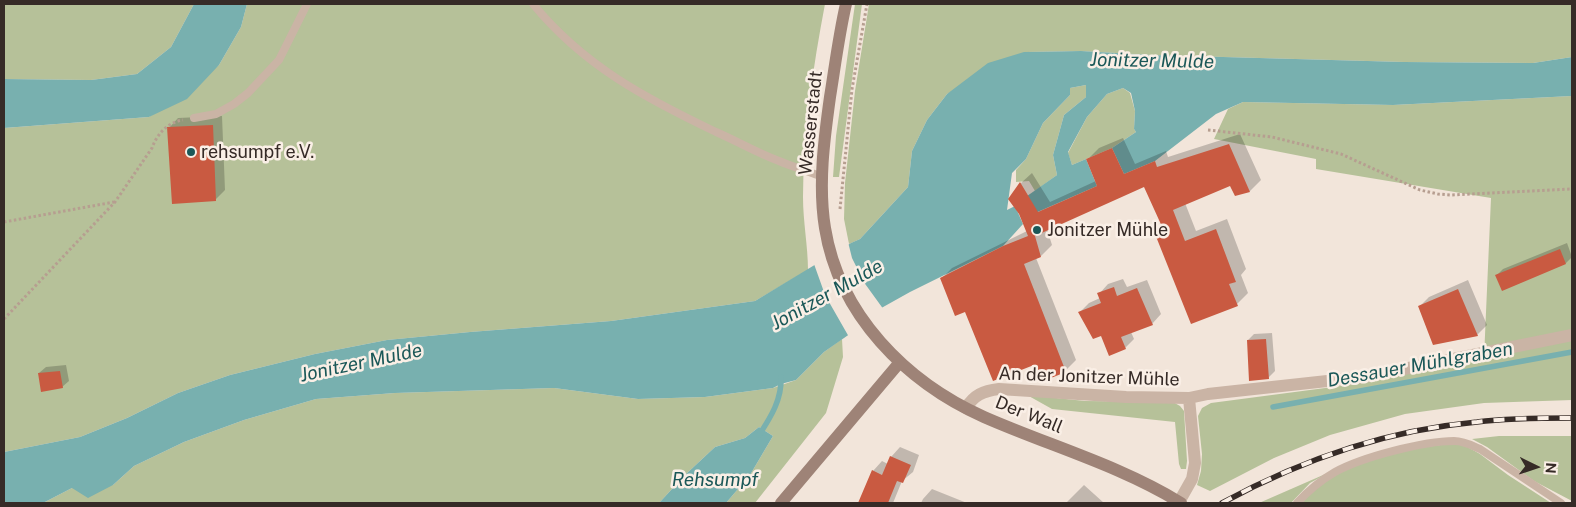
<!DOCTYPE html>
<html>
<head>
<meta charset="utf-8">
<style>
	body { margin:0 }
	#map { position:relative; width:1576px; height:507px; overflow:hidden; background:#f2e5da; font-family:"Public Sans",sans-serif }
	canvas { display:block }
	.frame { position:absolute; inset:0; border:5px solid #362b27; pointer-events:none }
	.north { position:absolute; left:1511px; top:442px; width:50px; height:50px; -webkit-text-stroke:4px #faefe6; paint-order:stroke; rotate:94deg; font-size:14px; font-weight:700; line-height:20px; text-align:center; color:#362b27 }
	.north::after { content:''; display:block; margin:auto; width:18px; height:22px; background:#362b27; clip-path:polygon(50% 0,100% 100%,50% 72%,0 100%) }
</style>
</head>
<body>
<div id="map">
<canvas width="1576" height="507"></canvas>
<div class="frame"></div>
<div class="north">N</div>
</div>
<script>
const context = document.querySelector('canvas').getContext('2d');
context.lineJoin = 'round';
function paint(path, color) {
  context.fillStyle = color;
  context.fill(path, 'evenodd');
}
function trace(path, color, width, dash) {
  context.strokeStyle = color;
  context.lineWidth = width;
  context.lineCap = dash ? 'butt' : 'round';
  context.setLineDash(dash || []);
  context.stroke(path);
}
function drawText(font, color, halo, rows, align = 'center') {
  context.font = font + ' "Public Sans",sans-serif';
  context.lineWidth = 5;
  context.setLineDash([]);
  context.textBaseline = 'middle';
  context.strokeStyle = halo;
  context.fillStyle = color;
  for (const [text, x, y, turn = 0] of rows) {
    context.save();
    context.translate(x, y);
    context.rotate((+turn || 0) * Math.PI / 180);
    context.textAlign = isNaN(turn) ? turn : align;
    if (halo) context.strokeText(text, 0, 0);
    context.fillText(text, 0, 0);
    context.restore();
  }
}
const green = new Path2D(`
	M 4,4 L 194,4 L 171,47 L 137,74 L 91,80 L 4,79 Z
	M 247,4 L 825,4 C 813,67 803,133 803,197 C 803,222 808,246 808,270 L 755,301 L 611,321 L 470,332 L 387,340 L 315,354 L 230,375 L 178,393 L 127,418 L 80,437 L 4,452 L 4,128 L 149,117 L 219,65 L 241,27 Z
	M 855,4 L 862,4 L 839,177 L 833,177 L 836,136 Z
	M 869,4 L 1572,4 L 1572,57 L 1533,63 L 1404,62 L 1151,55 L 1080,51 L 1027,52 L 947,94 L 927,120 L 912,151 L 908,187 L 860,239 L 849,244 L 844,219 L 845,183 L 855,91 Z
	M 1086,85 L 1086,97 L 1064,115 L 1053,155 L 1057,175 L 1035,191 L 1029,181 L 1016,182 L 1016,170 L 1026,159 L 1043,123 L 1070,95 L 1070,88 Z
	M 1123,88 L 1130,93 L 1135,111 L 1134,129 L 1136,132 L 1112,148 L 1072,165 L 1068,153 L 1087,117 L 1107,94 Z
	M 1572,96 L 1572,400 L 1484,403 L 1405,414 L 1330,435 L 1274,458 L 1210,491 L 1197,485 L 1201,471 L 1202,454 L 1198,416 L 1202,408 L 1211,403 L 1348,385 L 1484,358 L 1491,198 L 1316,169 L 1316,159 L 1214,139 L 1228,109 L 1243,102 L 1393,105 Z
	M 842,339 L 843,357 L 826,413 L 755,503 L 726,503 L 750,475 L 773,436 L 759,427 L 745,438 L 715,447 L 685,475 L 659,503 L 43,503 L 72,488 L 113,485 L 134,466 L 184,442 L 244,420 L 316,399 L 395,393 L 554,388 L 638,399 L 705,397 L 773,388 L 796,380 L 824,352 Z
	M 1027,395 L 1085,401 L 1173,402 L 1180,406 L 1184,411 L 1187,461 L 1186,469 L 1181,469 L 1179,464 L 1175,422 L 1052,409 Z
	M 1499,436 L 1572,436 L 1572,501 L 1534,481 L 1487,447 L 1472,439 Z
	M 1450,444 L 1464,445 L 1480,454 L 1508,475 L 1551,503 L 1301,503 C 1335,463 1399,449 1450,444 Z
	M 1330,472 L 1310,483 L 1291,503 L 1259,503 Z`);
const water = new Path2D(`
	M 194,4 L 247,4 L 241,27 L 219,65 L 187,99 L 149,117 L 4,128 L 4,79 L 91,80 L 137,74 L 171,47 Z
	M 1081,51 L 1151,55 L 1404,62 L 1533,63 L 1572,57 L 1572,96 L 1393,105 L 1243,102 L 1216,114 L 1155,161 L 1124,174 L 1112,148 L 1136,132 L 1134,129 L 1135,111 L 1131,93 L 1123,88 L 1107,94 L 1087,117 L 1068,152 L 1072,165 L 1086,159 L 1097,186 L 1026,217 L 1020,201 L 1057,175 L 1053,155 L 1064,115 L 1086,97 L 1086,85 L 1070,88 L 1070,95 L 1043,123 L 1026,159 L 1012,173 L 1007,210 L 1015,206 L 1023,224 L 1003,246 L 910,292 L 876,311 L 854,331 L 824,352 L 796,380 L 781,384 L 773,388 L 705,397 L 638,399 L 554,388 L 395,393 L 316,399 L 244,420 L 184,442 L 134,466 L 113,485 L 88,498 L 72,488 L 43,503 L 4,503 L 4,452 L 80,437 L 127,418 L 178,393 L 230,375 L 315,354 L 387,340 L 470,332 L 611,321 L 755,301 L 851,243 L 860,239 L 908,187 L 912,151 L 927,120 L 947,94 L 988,63 L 1024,52 Z
	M 759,427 L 773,436 L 750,475 L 726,503 L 659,503 L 685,475 L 715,447 L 745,438 Z`);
const pier = new Path2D(`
	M 848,242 L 852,258 L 858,270 L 863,271 L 866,277 L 863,281 L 884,310 L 849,337 L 829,302 L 824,302 L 821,295 L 824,292 L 814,264 Z`);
const shadow = new Path2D(`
	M 222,116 L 225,190 L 215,200 L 169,128 L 178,118 Z
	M 1240,134 L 1261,180 L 1250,191 L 1235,194 L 1231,184 L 1185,203 L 1196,231 L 1227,219 L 1246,269 L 1241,275 L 1248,293 L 1237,304 L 1191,322 L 1157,234 L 1164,227 L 1144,185 L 1047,229 L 1052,245 L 1041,256 L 1036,258 L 1076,360 L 1065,371 L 1035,363 L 966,310 L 941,279 L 952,268 L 1027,231 L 1020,213 L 1010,199 L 1021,183 L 1032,173 L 1050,202 L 1096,181 L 1088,159 L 1099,148 L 1123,138 L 1135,164 L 1166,151 L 1168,157 Z
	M 1567,243 L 1572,257 L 1566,263 L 1502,290 L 1497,275 L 1503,269 Z
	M 1123,279 L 1127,287 L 1147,280 L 1161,314 L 1152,324 L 1131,332 L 1134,339 L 1125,348 L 1102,334 L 1080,312 L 1089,303 L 1100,298 L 1099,294 L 1108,284 Z
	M 1468,280 L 1487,325 L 1477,335 L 1419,307 L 1429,297 Z
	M 1272,333 L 1275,371 L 1268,378 L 1248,340 L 1254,334 Z
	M 66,365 L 69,381 L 62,387 L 39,373 L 46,367 Z
	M 900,447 L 919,455 L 913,472 L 902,481 L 893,503 L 859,503 L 873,471 L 882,461 L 888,464 L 891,457 Z
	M 1084,485 L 1104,503 L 1066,503 Z
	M 932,489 L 967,503 L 921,503 L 923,499 Z`);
const stream = new Path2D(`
	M 1273,407 L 1572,352
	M 759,435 C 771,417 782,399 781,377`);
const building = new Path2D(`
	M 213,125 L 216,201 L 172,204 L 167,127 Z
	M 1229,144 L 1250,192 L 1235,196 L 1230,186 L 1173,210 L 1185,241 L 1216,229 L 1236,282 L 1229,284 L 1238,306 L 1191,324 L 1155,234 L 1164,231 L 1144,187 L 1035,236 L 1041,257 L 1024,264 L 1066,372 L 1041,382 L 1034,365 L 993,381 L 965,312 L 955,316 L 940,278 L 1003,246 L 1028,236 L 1019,214 L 1008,199 L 1020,182 L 1038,212 L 1097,186 L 1086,159 L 1112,148 L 1124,174 L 1155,161 L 1157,167 Z
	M 1560,249 L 1566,264 L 1502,291 L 1495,275 Z
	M 1114,287 L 1117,296 L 1137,288 L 1153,325 L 1121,337 L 1126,349 L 1109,356 L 1101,336 L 1093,339 L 1078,312 L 1101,303 L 1097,293 Z
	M 1458,289 L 1478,336 L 1433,345 L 1418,306 Z
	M 1266,339 L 1269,379 L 1249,381 L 1247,340 Z
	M 60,371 L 63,388 L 41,392 L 38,373 Z
	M 890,456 L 911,465 L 903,483 L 897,481 L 888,503 L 858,503 L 872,470 L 882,475 Z`);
const path = new Path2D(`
	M 1208,130 L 1272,137 L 1341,154 L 1420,190 L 1438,194 L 1451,195 L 1572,189
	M 840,209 L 852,89 L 867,4
	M 4,222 L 114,202
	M 4,319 L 115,202 L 152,148 C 157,134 168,122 183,120`);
const lane = new Path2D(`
	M 533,4 C 584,66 645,98 716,132 C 737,141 757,153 779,161 C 793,167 808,171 822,177
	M 194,118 L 216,114 L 234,104 L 248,93 L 279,60 L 307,4
	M 1297,503 C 1308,491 1321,480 1335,472 C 1362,457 1424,441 1454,441 C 1464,441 1471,445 1480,449 L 1561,503`);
const street = new Path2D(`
	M 966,408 C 974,395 983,391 999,389 L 1126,397 L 1189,398 L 1208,394 L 1364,377 L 1572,335
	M 1179,502 L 1192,479 L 1195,463 L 1189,398`);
const secondary = new Path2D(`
	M 846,4 C 839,34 835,66 830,97 C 824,140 818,185 825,228 C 839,315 906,382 984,417 C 1050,446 1119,465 1181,503
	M 781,503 L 900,362`);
const rail = new Path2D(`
	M 1222,503 C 1301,460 1387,430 1477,422 C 1509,418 1541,418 1572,418`);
const markers = [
	[191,152,5,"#1b5858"],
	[1037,230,5,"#1b5858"]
];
const streetNames = [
	["Wasserstadt",811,123,-84],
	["An der Jonitzer Mühle",1089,377,2],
	["Der Wall",1029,415,22]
];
const poiNames = [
	["rehsumpf e.V.",201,152],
	["Jonitzer Mühle",1047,230]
];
const waterNames = [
	["Jonitzer Mulde",1152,61,1],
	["Jonitzer Mulde",827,295,-29],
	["Jonitzer Mulde",361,363,-12],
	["Dessauer Mühlgraben",1420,365,-10],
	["Rehsumpf",715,480]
];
paint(green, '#b6c199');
paint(water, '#78b0af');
paint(pier, '#f2e5da');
paint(shadow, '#0003');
trace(stream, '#78b0af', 5.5);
paint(building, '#c95a41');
trace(path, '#b69e90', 3, [2.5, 2.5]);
trace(lane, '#cab4a5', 8);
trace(street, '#cab4a5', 12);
trace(secondary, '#9e8377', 12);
trace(rail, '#362b27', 5.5);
trace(rail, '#faefe6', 4, [11]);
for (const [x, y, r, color] of markers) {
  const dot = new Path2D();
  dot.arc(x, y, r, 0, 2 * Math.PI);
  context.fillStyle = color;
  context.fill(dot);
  trace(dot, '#faefe6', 2);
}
drawText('18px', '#362b27', '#faefe6', streetNames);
drawText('18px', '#362b27', '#faefe6', poiNames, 'left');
drawText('italic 19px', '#1b5858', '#faefe6', waterNames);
</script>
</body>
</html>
